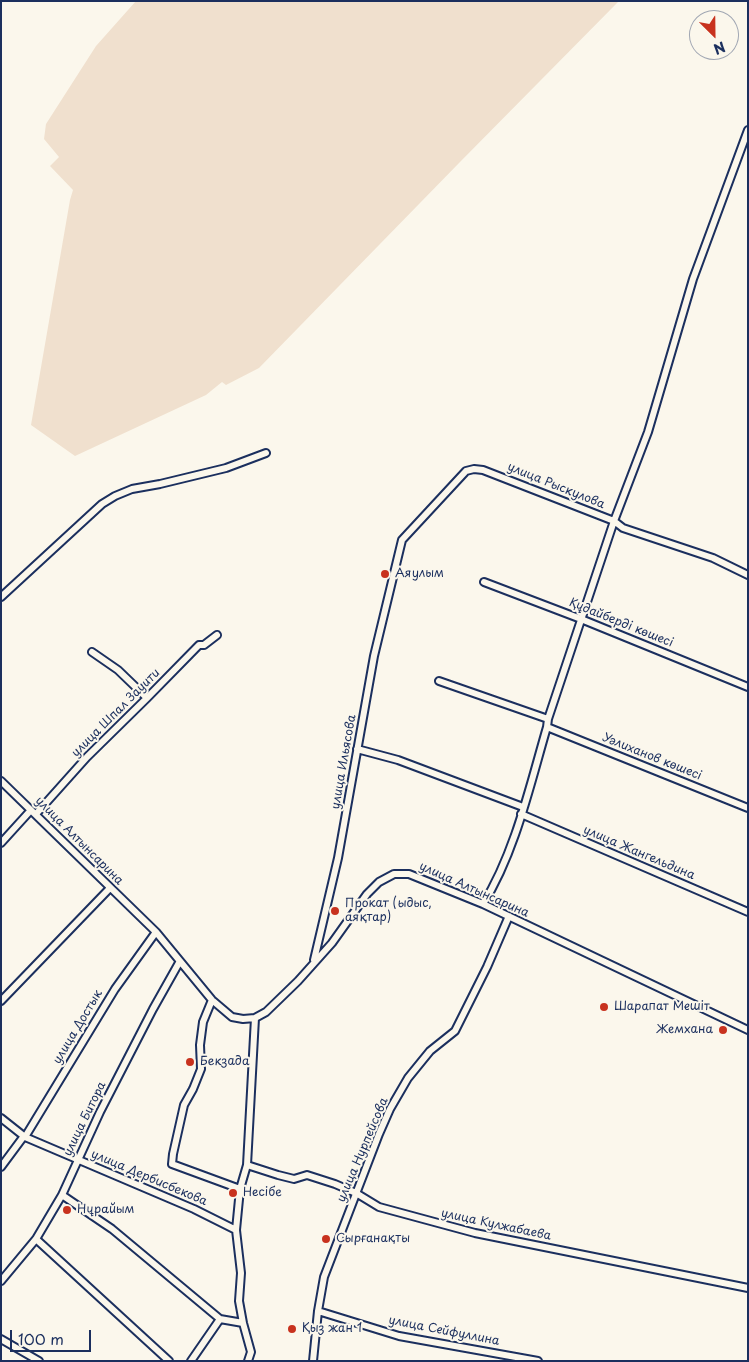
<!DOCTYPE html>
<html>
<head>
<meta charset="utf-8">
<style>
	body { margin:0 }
	#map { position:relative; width:749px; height:1362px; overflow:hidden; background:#fbf7ec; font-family:"Playpen Sans",sans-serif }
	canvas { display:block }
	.frame { position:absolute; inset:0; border:2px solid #1b2f5e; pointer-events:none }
	.north { position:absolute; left:689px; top:10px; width:50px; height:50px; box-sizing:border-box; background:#fbf7ec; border:1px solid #a1a7b3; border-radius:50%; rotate:157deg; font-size:14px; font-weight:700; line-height:20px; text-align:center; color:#1b2f5e }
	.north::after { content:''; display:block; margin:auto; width:18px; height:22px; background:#c8321e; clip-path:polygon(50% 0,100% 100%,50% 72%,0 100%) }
	.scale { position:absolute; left:10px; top:1330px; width:81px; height:22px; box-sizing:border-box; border:2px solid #1b2f5e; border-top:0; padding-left:6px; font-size:15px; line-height:18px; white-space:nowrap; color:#1b2f5e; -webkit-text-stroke:4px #fbf7ec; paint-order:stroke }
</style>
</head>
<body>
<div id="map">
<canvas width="749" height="1362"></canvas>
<div class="frame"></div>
<div class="north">N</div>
<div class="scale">100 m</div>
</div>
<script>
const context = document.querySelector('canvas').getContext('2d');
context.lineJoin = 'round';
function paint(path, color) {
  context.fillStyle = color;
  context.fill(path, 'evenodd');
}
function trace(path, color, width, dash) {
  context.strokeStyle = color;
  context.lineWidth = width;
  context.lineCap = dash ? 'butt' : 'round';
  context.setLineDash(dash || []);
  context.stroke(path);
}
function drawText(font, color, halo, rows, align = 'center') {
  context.font = font + ' "Playpen Sans",sans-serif';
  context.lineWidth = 4;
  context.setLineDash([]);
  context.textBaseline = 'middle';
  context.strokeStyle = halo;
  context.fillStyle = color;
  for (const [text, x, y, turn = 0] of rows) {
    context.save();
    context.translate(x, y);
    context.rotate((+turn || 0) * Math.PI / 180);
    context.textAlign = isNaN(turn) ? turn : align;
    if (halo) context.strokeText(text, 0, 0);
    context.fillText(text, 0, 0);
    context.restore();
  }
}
const built = new Path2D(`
	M 136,1 L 619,1 L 460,162 L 259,368 L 226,385 L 222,382 L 206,395 L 75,456 L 31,425 L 70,200 L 73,190 L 50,166 L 59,157 L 44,139 L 46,124 L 96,46 Z`);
const minor = new Path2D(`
	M 484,582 L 581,619 L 748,687
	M 1,597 L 102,504 L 115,496 L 132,489 L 160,484 L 226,468 L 266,453
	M 92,652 L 118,670 L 147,698
	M 439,681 L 548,719
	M 547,727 L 748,808
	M 357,749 L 398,760 L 523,807
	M 1,781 L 156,932 L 212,1000 L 232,1017 L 243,1019 L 255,1018 L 266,1012 L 298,981 L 332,943 L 367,894 L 379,882 L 394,874 L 409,874 L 483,904 L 748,1030
	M 36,814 L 87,757 L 147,698 L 199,645 L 204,645 L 217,635
	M 521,814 L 748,912
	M 1,843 L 31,810
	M 483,904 C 515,853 530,785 547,727 L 548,719 L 614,521 L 648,432 L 693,279 L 748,130
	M 314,960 L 338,858 L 374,656 L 402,540 L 466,471 L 474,469 L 483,470 L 614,521 L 623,528 L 713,558 L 748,575
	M 212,1000 L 203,1022 L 200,1045 L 201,1069 L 193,1089 L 184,1105 L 173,1154 L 172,1164 L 240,1189
	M 1,1001 L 110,888
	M 1,1118 L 25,1137 L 194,1209 L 236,1230
	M 25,1137 L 115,989 L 156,932
	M 247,1165 L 278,1175 L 294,1179 L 307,1175 L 335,1184 L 356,1193 L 379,1207 L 475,1233 L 748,1288
	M 1,1167 L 24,1136
	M 62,1195 L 112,1229 L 220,1319
	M 36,1239 L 169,1361
	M 1,1281 L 36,1239 L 62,1195 L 100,1112 L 153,1009 L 180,961
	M 318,1311 L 399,1336 L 538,1361
	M 1,1339 L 39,1361
	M 191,1361 L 220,1319 L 243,1323
	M 248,1361 L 251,1352 L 243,1323 L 239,1301 L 241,1273 L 236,1230 L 240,1189 L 247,1165 L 255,1018
	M 313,1361 L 318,1311 L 324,1277 L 379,1134 L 390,1109 L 408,1078 L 430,1051 L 455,1031 L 487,967 L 509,916`);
const markers = [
	[385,574,5,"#c8321e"],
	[335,911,5,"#c8321e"],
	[604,1007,5,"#c8321e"],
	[723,1030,5,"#c8321e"],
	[190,1062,5,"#c8321e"],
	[233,1193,5,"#c8321e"],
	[67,1210,5,"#c8321e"],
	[326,1239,5,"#c8321e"],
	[292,1329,5,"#c8321e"]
];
const streetNames = [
	["улица Рыскулова",556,486,22],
	["Құдайберді көшесі",621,623,22],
	["улица Шпал Зауити",116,713,-45],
	["Уәлиханов көшесі",652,757,22],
	["улица Ильясова",344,762,-80],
	["улица Алтынсарина",79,841,45],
	["улица Жангельдина",639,853,23],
	["улица Алтынсарина",474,890,24],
	["улица Достык",78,1027,-59],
	["улица Битора",85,1119,-64],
	["улица Нурпейсова",363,1150,-67],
	["улица Дербисбекова",149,1178,23],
	["улица Кулжабаева",496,1225,12],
	["улица Сейфуллина",444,1331,11]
];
const poiNames = [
	["Аяулым",395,574],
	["Прокат (ыдыс,",345,904],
	["аяқтар)",345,918],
	["Шарапат Мешіт",614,1007],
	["Жемхана",713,1030,"right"],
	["Бекзада",200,1062],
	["Несібе",243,1193],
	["Нұрайым",77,1210],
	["Сырғанақты",336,1239],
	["Қыз жан 1",302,1329]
];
paint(built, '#f0e0ce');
trace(minor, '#1b2f5e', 10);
trace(minor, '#fbf7ec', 6);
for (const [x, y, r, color] of markers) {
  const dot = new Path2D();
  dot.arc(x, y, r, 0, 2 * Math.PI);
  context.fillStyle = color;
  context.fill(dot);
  trace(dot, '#fbf7ec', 2);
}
drawText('12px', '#1b2f5e', '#fbf7ec', streetNames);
drawText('12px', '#1b2f5e', '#fbf7ec', poiNames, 'left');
</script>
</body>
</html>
